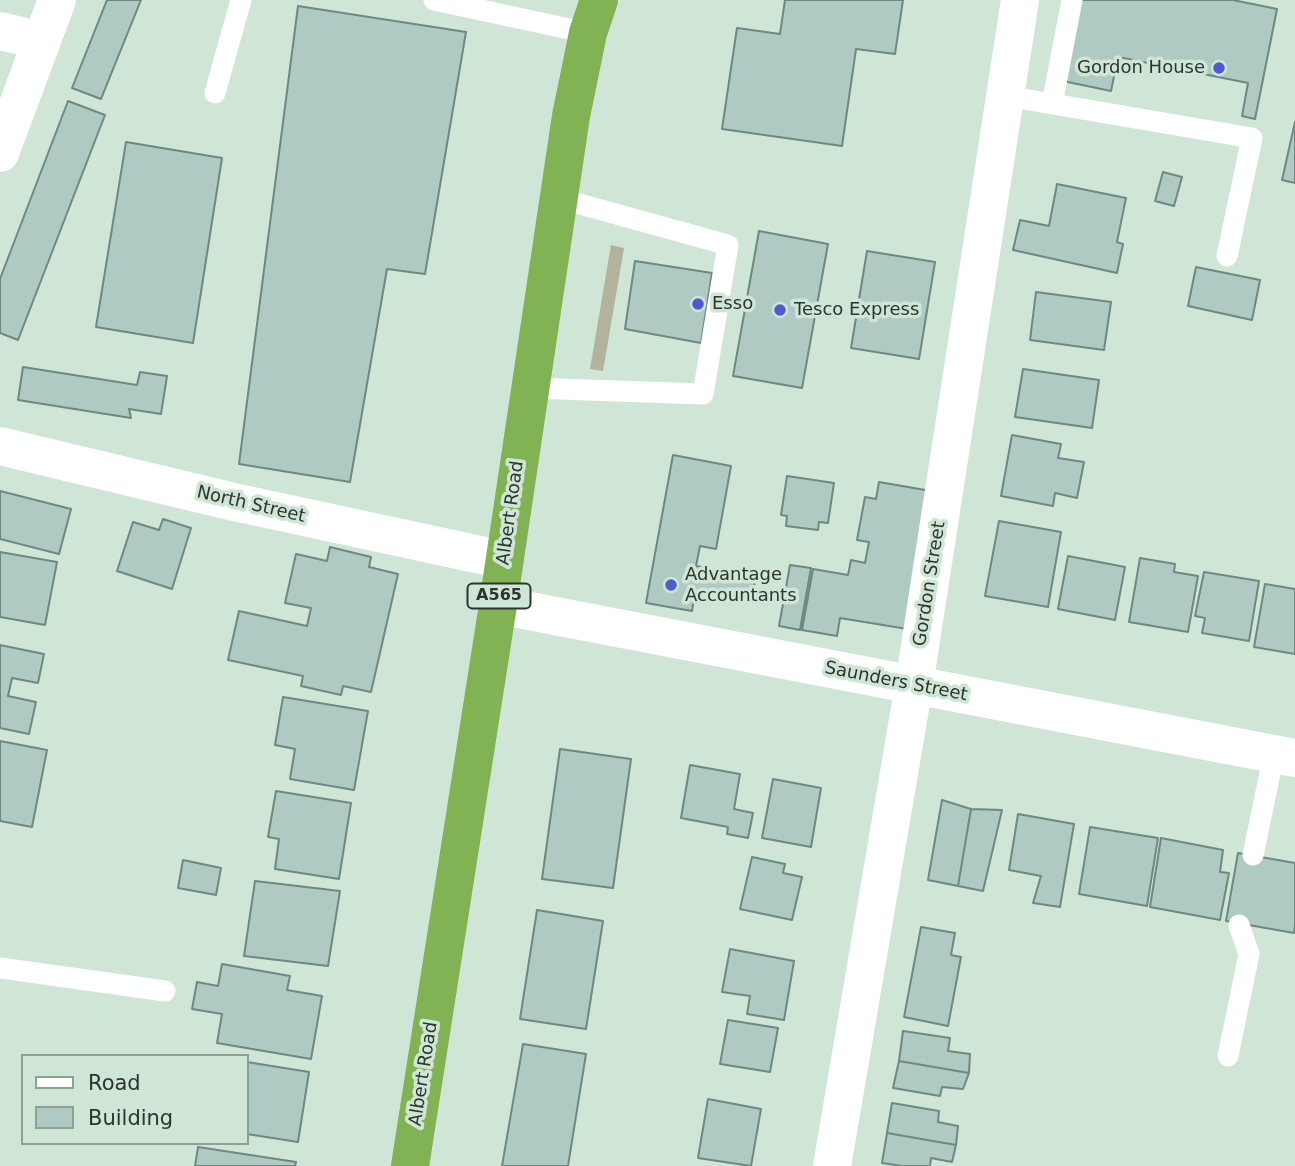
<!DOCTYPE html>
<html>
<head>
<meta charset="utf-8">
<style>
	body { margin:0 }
	#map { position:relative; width:1295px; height:1166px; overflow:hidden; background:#cfe5d6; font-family:"DejaVu Sans",sans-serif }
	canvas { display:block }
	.legend { position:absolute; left:21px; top:1054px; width:228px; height:91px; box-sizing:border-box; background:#cfe5d6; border:2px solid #8e9f93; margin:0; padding:9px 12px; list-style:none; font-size:21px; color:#2c352f }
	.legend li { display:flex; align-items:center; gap:14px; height:35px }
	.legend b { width:35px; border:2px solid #8e9f93 }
</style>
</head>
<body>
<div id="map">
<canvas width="1295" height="1166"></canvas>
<ul class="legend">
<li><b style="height:9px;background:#fff"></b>Road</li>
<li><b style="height:19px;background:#aecac3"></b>Building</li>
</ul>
</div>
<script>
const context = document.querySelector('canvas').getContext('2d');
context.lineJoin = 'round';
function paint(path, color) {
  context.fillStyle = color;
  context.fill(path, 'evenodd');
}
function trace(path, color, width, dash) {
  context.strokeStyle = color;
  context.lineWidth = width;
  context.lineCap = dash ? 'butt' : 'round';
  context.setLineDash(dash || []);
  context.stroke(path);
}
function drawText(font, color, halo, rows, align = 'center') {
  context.font = font + ' "DejaVu Sans",sans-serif';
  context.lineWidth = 7;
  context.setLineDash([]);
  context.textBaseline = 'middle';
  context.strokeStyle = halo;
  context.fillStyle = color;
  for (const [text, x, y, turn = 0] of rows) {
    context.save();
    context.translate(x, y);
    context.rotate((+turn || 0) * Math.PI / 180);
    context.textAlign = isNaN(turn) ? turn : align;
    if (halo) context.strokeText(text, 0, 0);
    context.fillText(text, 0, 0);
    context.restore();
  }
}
const green = new Path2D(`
	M 611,245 L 624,248 L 603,371 L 590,369 Z`);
const building = new Path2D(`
	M 107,0 L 141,0 L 101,99 L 72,88 Z
	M 785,0 L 903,0 L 895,54 L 856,49 L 842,146 L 722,129 L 737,28 L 780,34 Z
	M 1074,0 L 1233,0 L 1277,9 L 1255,119 L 1242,116 L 1248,83 L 1118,57 L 1111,91 L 1058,80 Z
	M 298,6 L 466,32 L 425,274 L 387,269 L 350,482 L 239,464 Z
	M 68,101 L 105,115 L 18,340 L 0,333 L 0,279 Z
	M 1295,122 L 1295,183 L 1282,180 Z
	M 126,142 L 222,158 L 193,343 L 96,327 Z
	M 1163,172 L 1182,177 L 1174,206 L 1155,201 Z
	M 1057,184 L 1126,198 L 1117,242 L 1123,244 L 1117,273 L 1013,250 L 1020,220 L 1049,226 Z
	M 759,231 L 828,244 L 802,388 L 733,376 Z
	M 867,251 L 935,262 L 919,359 L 851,348 Z
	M 635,261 L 712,273 L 701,343 L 625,329 Z
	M 1196,267 L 1260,280 L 1252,320 L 1188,306 Z
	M 1036,292 L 1111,302 L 1104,350 L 1030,340 Z
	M 23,367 L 137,385 L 140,372 L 167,376 L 161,414 L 129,409 L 131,418 L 18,400 Z
	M 1023,369 L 1099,380 L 1092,428 L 1015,417 Z
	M 1012,435 L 1061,444 L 1058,458 L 1084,462 L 1077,498 L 1055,493 L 1053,506 L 1001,496 Z
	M 673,455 L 731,466 L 716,549 L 700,546 L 696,566 L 756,577 L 751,601 L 695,591 L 692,611 L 646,603 Z
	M 787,476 L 834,483 L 828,523 L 819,522 L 818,530 L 786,526 L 787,516 L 781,515 Z
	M 879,482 L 931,491 L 907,629 L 840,618 L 837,636 L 802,630 L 813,569 L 848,575 L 851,560 L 865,563 L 869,542 L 857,540 L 865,497 L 876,499 Z
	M 0,491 L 71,509 L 59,554 L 0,539 Z
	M 163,519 L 191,528 L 172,589 L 117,571 L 133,522 L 159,530 Z
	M 999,521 L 1061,532 L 1048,607 L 985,596 Z
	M 330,547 L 371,557 L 369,567 L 398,574 L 371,692 L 343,686 L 341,695 L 301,686 L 303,676 L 228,660 L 239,611 L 307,626 L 311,608 L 285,603 L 296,554 L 327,561 Z
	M 0,552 L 57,562 L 45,625 L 0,617 Z
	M 1068,556 L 1125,567 L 1115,620 L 1058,609 Z
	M 1140,558 L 1175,564 L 1174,572 L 1198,576 L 1188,632 L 1129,622 Z
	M 790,565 L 811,568 L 800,630 L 779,626 Z
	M 1204,572 L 1259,581 L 1249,641 L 1202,633 L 1205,618 L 1195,616 Z
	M 1265,584 L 1295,589 L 1295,654 L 1254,647 Z
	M 0,645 L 44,654 L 38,683 L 12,678 L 8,696 L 36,702 L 29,734 L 0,728 Z
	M 283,697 L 368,711 L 354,790 L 290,779 L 295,749 L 275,745 Z
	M 0,741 L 47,750 L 32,827 L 0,821 Z
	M 560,749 L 631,759 L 613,888 L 542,879 Z
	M 690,765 L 740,774 L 734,809 L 753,813 L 748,838 L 727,834 L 728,827 L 681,818 Z
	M 773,779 L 821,788 L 811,847 L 762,838 Z
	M 276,791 L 351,803 L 339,879 L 275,869 L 279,839 L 268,837 Z
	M 942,800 L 971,809 L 958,886 L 928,880 Z
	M 971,809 L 1002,810 L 983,891 L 958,886 Z
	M 1018,814 L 1074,824 L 1060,907 L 1033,903 L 1041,876 L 1009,870 Z
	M 1090,827 L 1158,838 L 1147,906 L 1079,894 Z
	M 1161,838 L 1223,850 L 1220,872 L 1229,873 L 1220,920 L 1150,907 Z
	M 1238,853 L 1295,863 L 1295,925 L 1294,933 L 1226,921 Z
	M 752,857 L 785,864 L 783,873 L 802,877 L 792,920 L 740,909 Z
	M 183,860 L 221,868 L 216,895 L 178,888 Z
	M 255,881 L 340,891 L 328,966 L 244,956 Z
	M 537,910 L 603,921 L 586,1029 L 520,1019 Z
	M 921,927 L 955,933 L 951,955 L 961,957 L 948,1026 L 904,1017 Z
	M 730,949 L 794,961 L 784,1020 L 747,1014 L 750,996 L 722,992 Z
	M 222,964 L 290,976 L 287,990 L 322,996 L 311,1059 L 217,1043 L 222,1014 L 192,1009 L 197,982 L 218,986 Z
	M 728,1020 L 778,1028 L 770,1072 L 720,1064 Z
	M 903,1031 L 950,1038 L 948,1051 L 970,1054 L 969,1073 L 899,1061 Z
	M 523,1044 L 586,1054 L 568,1166 L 502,1166 Z
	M 899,1061 L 969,1073 L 963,1089 L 942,1087 L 940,1096 L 893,1088 Z
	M 247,1062 L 309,1072 L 298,1142 L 247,1134 Z
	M 708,1099 L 761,1109 L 751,1166 L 698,1158 Z
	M 892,1103 L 939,1111 L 938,1122 L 958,1126 L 956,1145 L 887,1133 Z
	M 887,1133 L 956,1145 L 952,1162 L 931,1158 L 930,1166 L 902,1166 L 882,1163 Z
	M 198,1147 L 296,1162 L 295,1166 L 195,1166 Z`);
const lane = new Path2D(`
	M 434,0 L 588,33
	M 215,93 L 241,0
	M 1006,96 L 1252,138 L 1227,256
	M 1052,104 L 1072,0
	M 530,388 L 703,394 L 728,245 L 558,198
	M 1253,855 L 1274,754
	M 0,968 L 165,991
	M 1228,1056 L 1249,954 L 1239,925`);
const street = new Path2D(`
	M 0,31 L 42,41
	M 0,153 L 57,0
	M 0,446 L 234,502 L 504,560
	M 498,605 L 1295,758
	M 832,1166 L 914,685 L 1020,0`);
const highway = new Path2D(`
	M 410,1166 L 498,605 L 571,116 L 588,33 L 599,0`);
const markers = [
	[1219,68,7,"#4c5bd1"],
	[698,304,7,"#4c5bd1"],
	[780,310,7,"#4c5bd1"],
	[671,585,7,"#4c5bd1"]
];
const shields = [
	[499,596,63]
];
const shieldNames = [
	["A565",499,596]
];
const poiNames = [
	["Gordon House",1205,68,"right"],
	["Esso",712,304],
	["Tesco Express",794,310],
	["Advantage",685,575],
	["Accountants",685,596]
];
const streetNames = [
	["North Street",251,505,13],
	["Albert Road",511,513,-82],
	["Gordon Street",930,584,-81],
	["Saunders Street",896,682,11],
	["Albert Road",424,1074,-81]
];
paint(green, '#b3b39c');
paint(building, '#aecac3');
trace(building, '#6e8982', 2);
trace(lane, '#fff', 21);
trace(street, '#fff', 38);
trace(highway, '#81b354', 38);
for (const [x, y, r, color] of markers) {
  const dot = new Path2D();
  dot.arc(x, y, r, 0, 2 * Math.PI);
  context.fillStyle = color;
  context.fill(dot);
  trace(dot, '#cfe5d6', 2.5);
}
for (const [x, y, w] of shields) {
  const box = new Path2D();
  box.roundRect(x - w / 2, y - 12.5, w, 25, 5);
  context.fillStyle = '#cfe5d6';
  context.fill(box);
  trace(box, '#2c352f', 2);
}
drawText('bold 16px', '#2c352f', null, shieldNames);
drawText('18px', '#2c352f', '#cfe5d6', poiNames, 'left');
drawText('18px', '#2c352f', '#cfe5d6', streetNames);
</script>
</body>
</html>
